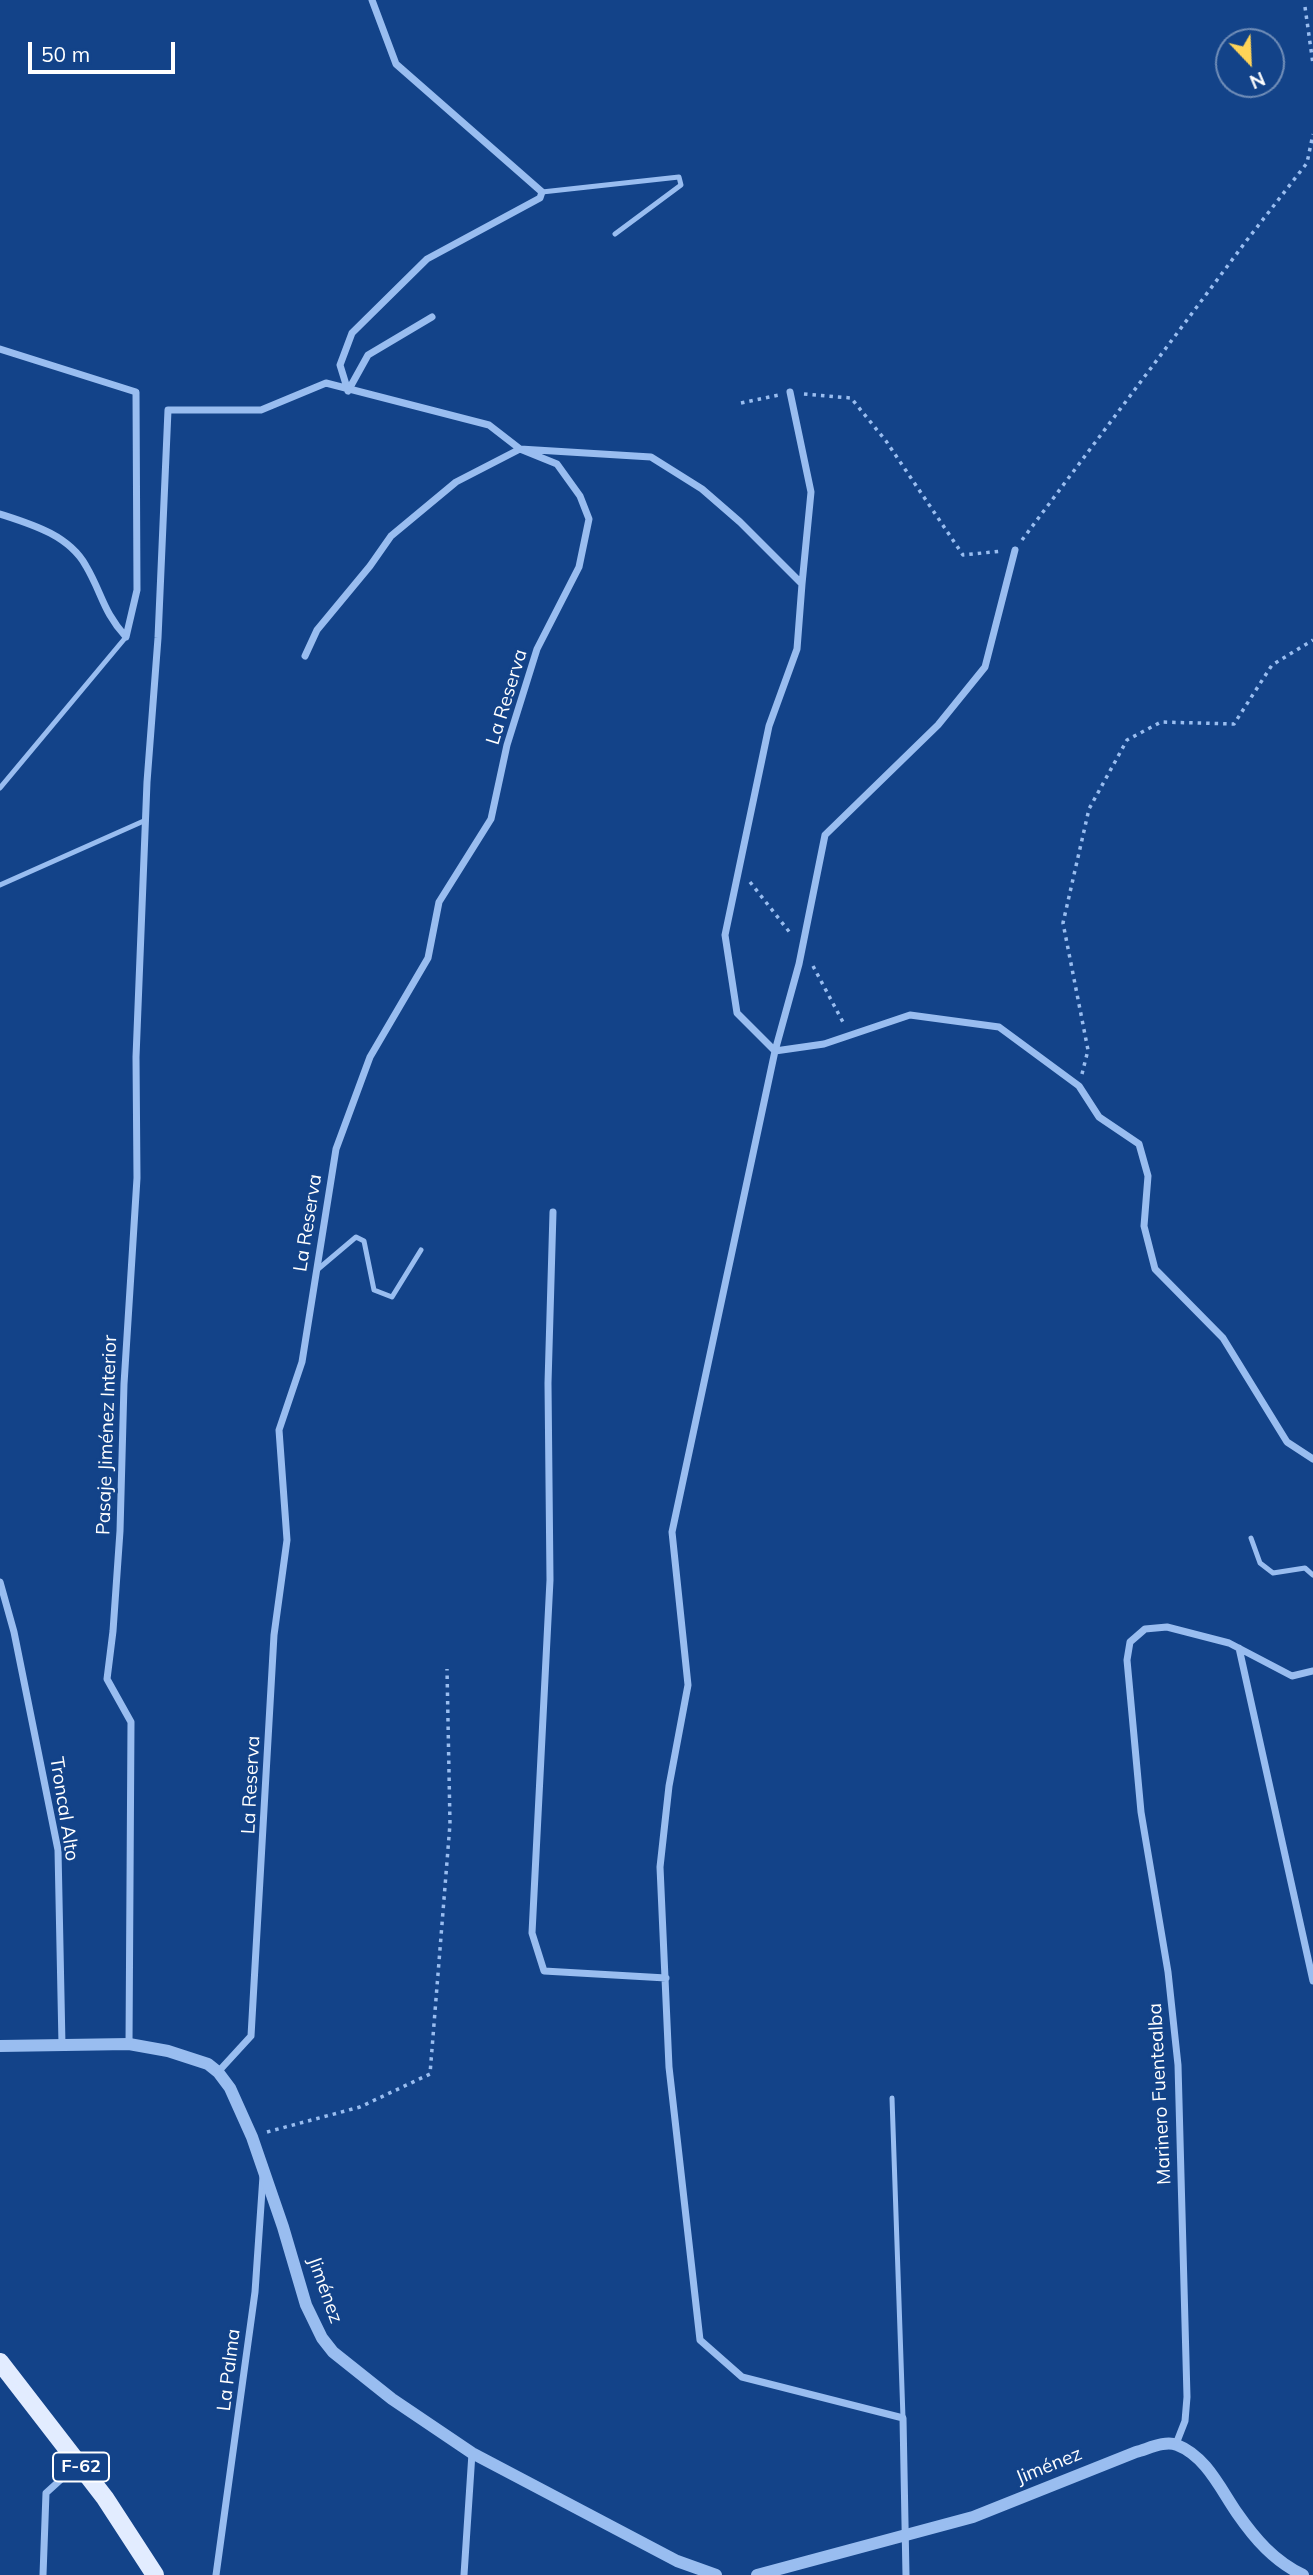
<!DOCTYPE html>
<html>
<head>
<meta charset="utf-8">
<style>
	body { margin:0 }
	#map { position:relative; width:1313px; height:2575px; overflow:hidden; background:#134389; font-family:Mulish,sans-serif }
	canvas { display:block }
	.north { position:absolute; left:1215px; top:28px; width:70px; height:70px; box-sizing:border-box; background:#134389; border:2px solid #718eb8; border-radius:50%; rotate:157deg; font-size:19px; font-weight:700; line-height:28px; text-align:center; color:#fff }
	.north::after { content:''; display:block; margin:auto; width:24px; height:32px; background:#ffd458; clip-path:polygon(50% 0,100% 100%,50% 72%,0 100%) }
	.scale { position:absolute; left:28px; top:42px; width:147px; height:32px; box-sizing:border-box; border:4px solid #fff; border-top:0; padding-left:9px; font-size:21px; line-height:24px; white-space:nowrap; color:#fff; -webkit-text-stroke:5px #134389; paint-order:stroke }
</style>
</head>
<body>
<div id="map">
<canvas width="1313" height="2575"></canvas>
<div class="north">N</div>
<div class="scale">50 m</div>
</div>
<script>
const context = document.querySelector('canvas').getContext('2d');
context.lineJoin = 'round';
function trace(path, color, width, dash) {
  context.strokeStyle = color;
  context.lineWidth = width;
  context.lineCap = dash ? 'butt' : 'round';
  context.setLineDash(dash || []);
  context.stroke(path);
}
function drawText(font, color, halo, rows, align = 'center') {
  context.font = font + ' Mulish,sans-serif';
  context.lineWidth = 6;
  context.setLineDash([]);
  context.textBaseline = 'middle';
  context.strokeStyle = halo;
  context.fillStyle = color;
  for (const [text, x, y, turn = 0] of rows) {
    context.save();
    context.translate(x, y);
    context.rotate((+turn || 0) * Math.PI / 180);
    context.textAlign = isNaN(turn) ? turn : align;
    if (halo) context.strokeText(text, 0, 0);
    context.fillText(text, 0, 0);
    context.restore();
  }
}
const path = new Path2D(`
	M 1305,7 L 1313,64
	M 804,394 L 851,398 L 886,441 L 963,555 L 1002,551
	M 741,403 L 779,395
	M 1022,540 L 1247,240 L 1307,163 L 1313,134
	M 750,882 L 791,934
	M 813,966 L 844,1024
	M 1082,1074 L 1088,1050 L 1063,923 L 1089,809 L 1127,740 L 1161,722 L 1234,724 L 1272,665 L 1313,640
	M 267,2132 L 360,2107 L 430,2074 L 450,1824 L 447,1669`);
const service = new Path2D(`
	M 542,192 L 679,177 L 681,185 L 615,234
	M 0,788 L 126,637
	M 0,885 L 146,820
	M 317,1270 L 356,1237 L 364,1241 L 374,1290 L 392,1297 L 421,1250
	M 1251,1538 L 1260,1563 L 1273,1573 L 1305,1568 L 1313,1575
	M 892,2098 L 903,2418`);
const minor = new Path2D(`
	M 0,349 L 136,392 L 137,590 L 126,637 C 103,612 102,593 86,566 C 69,535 31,524 0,514
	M 348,391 L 340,365 L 352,333 L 427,259 L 540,198 L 542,192 L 396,64 L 372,0
	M 348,391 L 368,355 L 432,317
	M 790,392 L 811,492 L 802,584
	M 305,656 L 317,630 L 370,566 L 391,536 L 456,482 L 520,449 L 651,457 L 702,489 L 740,522 L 802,584 L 797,649 L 769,726 L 725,935 L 737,1013 L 775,1051 L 824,1044 L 910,1015 L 999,1027 L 1079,1086 L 1099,1117 L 1139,1144 L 1148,1176 L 1144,1226 L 1155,1269 L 1223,1338 L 1287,1442 L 1313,1459
	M 553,1212 L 548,1383 L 550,1580 L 532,1933 L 544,1971 L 666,1978
	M 0,1582 L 14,1632 L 58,1850 L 62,2045
	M 1239,1648 L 1313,1981
	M 129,2044 L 131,1722 L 107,1679 L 113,1631 L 120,1531 L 124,1384 L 137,1178 L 136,1057 L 147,782 L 158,638 L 168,410 L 261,410 L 326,383 L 489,425 L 520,449 L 557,464 L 580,496 L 589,519 L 579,567 L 537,649 L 507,745 L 491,819 L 439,902 L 428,958 L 370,1057 L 336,1149 L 302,1362 L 279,1430 L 287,1540 L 274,1635 L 251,2036 L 218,2072
	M 1176,2444 L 1185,2421 L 1187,2397 L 1178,2065 L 1168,1972 L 1141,1812 L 1127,1660 L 1130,1642 L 1145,1629 L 1167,1627 L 1229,1643 L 1292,1676 L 1313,1671
	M 43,2575 L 46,2493 L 78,2464
	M 216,2575 L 255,2292 L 263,2176
	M 464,2575 L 472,2453
	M 906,2575 L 903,2418 L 742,2377 L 700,2340 L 669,2067 L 660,1867 L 669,1786 L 688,1685 L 672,1532 L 775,1051 L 799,964 L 825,835 L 938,725 L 985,667 L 1015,550`);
const tertiary = new Path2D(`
	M 0,2046 L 129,2044 L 168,2051 L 208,2064 L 218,2072 L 230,2088 L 252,2137 L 283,2227 L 306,2305 L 322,2338 L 333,2352 L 392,2399 L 472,2453 L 677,2561 L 716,2575
	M 757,2575 L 973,2517 L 1136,2452 C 1148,2449 1165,2440 1177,2445 C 1206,2456 1221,2490 1237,2513 C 1255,2539 1274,2561 1303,2575`);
const primary = new Path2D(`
	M 0,2362 L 105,2498 L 155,2575`);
const shields = [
	[81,2467,56]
];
const shieldNames = [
	["F-62",81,2467]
];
const streetNames = [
	["La Reserva",507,697,-73],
	["La Reserva",308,1223,-81],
	["Pasaje Jiménez Interior",107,1435,-88],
	["La Reserva",251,1785,-87],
	["Troncal Alto",64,1809,81],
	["Marinero Fuentealba",1160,2094,-93],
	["Jiménez",325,2290,70],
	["La Palma",229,2370,-83],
	["Jiménez",1049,2466,-22]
];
trace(path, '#99bdf0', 3.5, [3.5, 5]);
trace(service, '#99bdf0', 5);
trace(minor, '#99bdf0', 7);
trace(tertiary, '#99bdf0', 12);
trace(primary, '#e2ecff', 18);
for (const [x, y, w] of shields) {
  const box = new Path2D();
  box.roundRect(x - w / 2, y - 14.5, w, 29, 5);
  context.fillStyle = '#134389';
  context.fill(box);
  trace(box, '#fff', 2);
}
drawText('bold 18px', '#fff', null, shieldNames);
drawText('19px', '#fff', '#134389', streetNames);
</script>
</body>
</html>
